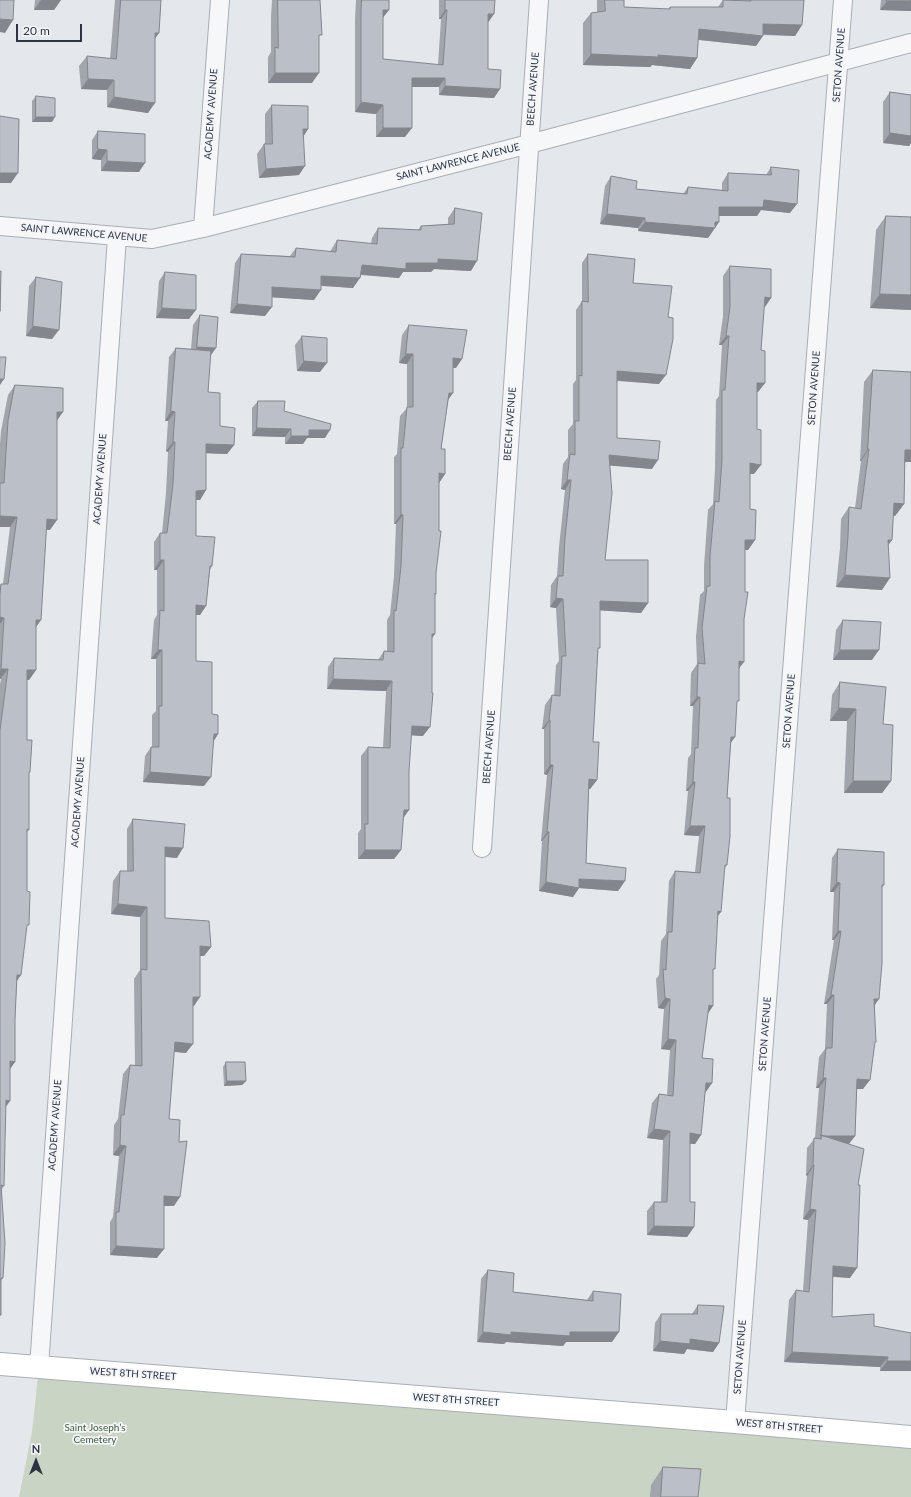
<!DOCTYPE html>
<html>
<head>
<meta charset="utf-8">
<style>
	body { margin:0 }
	#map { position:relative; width:911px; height:1497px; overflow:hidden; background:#e4e7eb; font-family:Lato,sans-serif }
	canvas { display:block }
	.north { position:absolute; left:16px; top:1441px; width:40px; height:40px; -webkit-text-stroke:3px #f3f5f8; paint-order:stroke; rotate:0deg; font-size:11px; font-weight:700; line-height:16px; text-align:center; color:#2c3443 }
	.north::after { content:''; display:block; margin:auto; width:14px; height:18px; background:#2c3443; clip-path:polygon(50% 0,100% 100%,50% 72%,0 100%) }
	.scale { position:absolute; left:16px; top:24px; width:66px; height:18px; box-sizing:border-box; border:2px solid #2c3443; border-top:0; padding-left:5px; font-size:12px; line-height:14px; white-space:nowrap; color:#2c3443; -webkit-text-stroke:3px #f3f5f8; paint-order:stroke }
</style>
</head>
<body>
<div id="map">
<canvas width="911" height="1497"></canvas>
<div class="north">N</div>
<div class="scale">20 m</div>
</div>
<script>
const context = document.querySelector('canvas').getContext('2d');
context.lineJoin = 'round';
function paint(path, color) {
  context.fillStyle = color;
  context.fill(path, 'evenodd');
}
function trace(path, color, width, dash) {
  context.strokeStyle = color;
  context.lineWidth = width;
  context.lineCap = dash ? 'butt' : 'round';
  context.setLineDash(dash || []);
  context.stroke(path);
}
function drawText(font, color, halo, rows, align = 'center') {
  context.font = font + ' Lato,sans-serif';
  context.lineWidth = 3.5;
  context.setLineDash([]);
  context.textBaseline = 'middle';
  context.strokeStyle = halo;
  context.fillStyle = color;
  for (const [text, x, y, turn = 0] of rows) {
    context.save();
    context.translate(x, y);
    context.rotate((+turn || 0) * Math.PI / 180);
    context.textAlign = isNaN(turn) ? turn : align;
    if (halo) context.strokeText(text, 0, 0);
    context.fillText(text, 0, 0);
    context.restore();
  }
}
const green = new Path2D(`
	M 39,1367 L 911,1437 L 911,1497 L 19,1497 L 32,1432 Z`);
const street = new Path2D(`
	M 0,226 L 152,239 L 203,228 L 529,144 L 911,43
	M 203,228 L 220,0
	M 482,848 L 539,0
	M 39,1367 L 117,237
	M 735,1422 L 843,0`);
const secondary = new Path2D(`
	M 0,1364 L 735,1422 L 911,1437`);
const wall = new Path2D(`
	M 35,0 L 61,0 L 54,10 L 34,10 Z
	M 115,0 L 161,0 L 155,40 L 148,113 L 107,107 L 107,90 L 81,89 L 79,66 L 87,56 L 110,59 Z
	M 272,0 L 320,0 L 319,39 L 312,83 L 268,83 L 268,57 L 271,52 L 271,18 Z
	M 356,0 L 389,0 L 383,18 L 383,59 L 438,65 L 441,19 L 439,19 L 439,0 L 495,0 L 494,14 L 488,23 L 488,69 L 494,98 L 439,95 L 439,87 L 412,87 L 405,137 L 376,137 L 376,114 L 355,112 L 355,19 Z
	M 597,0 L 624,0 L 624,7 L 668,9 L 670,7 L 718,7 L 723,0 L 804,0 L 802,25 L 795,36 L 763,35 L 756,46 L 698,40 L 697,58 L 690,69 L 652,65 L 650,67 L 583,65 L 583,23 L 591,13 L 597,12 Z
	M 881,0 L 911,0 L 911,11 L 880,10 Z
	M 890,92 L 911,95 L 911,143 L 909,146 L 883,143 L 883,102 Z
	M 36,96 L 52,122 L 32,122 L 32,101 Z
	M 272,105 L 308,129 L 303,136 L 299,175 L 259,178 L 257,154 L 264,144 L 265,144 L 265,114 Z
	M 98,131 L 139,172 L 101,171 L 101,160 L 92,159 L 92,140 Z
	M 771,167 L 790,213 L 761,210 L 757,216 L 719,216 L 719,222 L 708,238 L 638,231 L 638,228 L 600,224 L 605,186 L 611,176 L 636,189 L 683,194 L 688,187 L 722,190 L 722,183 L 728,173 L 766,175 Z
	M 455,208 L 471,271 L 434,269 L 431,272 L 403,272 L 399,278 L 360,275 L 353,288 L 321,286 L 314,300 L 272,297 L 265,316 L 230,313 L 235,263 L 241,254 L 290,256 L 296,248 L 330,252 L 331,250 L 337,240 L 371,244 L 372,238 L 378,228 L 418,230 L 421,226 L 448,224 L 448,218 Z
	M 886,216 L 911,217 L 911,310 L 870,308 L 876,230 Z
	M 588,254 L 633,283 L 659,384 L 617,381 L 617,438 L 652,469 L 610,465 L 605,560 L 648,603 L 641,613 L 600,610 L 593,742 L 597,780 L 590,789 L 589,789 L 586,863 L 625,881 L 618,891 L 579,888 L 573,897 L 539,891 L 542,841 L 541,841 L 547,775 L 544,774 L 544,729 L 542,729 L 545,705 L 552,695 L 554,696 L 556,665 L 559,661 L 556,608 L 550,607 L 551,585 L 557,576 L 559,547 L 565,490 L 561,489 L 563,464 L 568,457 L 568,430 L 573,424 L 573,384 L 576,380 L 576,310 L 582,301 L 582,263 Z
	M 730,266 L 771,298 L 764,307 L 761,350 L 765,383 L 758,392 L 757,392 L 754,474 L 750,474 L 750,509 L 755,540 L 748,550 L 745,550 L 744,619 L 736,705 L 731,743 L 727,798 L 727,865 L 724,869 L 717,917 L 713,972 L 702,1058 L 712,1083 L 705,1093 L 701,1135 L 695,1144 L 690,1144 L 690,1202 L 694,1227 L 687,1237 L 647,1235 L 647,1211 L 654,1202 L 661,1202 L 663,1140 L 647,1138 L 652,1103 L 659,1094 L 667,1095 L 670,1050 L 661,1049 L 664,1009 L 658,1008 L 656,979 L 659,975 L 661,941 L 666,934 L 669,881 L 675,871 L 695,872 L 699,836 L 684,835 L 688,791 L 686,791 L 688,758 L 691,754 L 693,706 L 690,706 L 691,673 L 697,664 L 696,637 L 700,595 L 704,591 L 704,566 L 708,510 L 713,504 L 715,469 L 716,400 L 719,396 L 722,345 L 719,345 L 723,316 L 723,276 Z
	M 165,272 L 189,319 L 156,318 L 159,281 Z
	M 36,277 L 52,339 L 26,336 L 29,286 Z
	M 200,315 L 210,356 L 208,392 L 220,426 L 234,445 L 227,454 L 206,453 L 206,490 L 200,500 L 196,500 L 196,536 L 212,566 L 210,570 L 206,606 L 200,615 L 196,615 L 196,661 L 218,734 L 213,742 L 204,786 L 143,782 L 145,756 L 151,747 L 152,747 L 152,715 L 156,711 L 156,659 L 151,659 L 154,620 L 157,615 L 157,570 L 154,570 L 154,542 L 160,533 L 162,533 L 166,493 L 168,452 L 166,451 L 168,421 L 165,421 L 169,357 L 176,348 L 191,349 L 193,325 Z
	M 409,325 L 456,368 L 453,368 L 441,449 L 445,474 L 439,483 L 436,573 L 436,594 L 435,596 L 423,736 L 411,735 L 403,819 L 401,850 L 394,859 L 358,859 L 358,833 L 361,829 L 361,756 L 368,747 L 383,748 L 386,691 L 327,689 L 328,667 L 334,658 L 378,660 L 384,651 L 387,651 L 387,620 L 390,615 L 394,576 L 396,524 L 394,524 L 394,457 L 397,454 L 400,416 L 407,408 L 407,364 L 399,363 L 402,335 Z
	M 302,336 L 320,372 L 297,371 L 295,345 Z
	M 873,370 L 911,372 L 911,462 L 905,462 L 904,504 L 895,516 L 893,516 L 892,540 L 888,545 L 882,590 L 836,587 L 840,548 L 841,519 L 849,507 L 855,508 L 861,461 L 860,461 L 864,382 Z
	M 15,385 L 57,421 L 50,530 L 46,530 L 36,627 L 36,670 L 29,680 L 27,680 L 27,740 L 30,772 L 29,774 L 29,830 L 27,832 L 26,928 L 17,981 L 15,1019 L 15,1062 L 10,1068 L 5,1108 L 4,1186 L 2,1189 L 3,1278 L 1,1281 L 1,1315 L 0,1316 L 0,684 L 1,679 L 0,679 L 0,585 L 1,584 L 3,584 L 10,527 L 0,527 L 0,444 L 1,431 L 8,395 Z
	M 258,401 L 284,411 L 325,438 L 307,438 L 303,444 L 285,444 L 285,437 L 252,436 L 252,408 Z
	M 843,620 L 872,660 L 833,660 L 836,630 Z
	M 840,682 L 883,724 L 891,781 L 882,793 L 844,793 L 847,721 L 830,721 L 832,695 Z
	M 133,819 L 177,858 L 165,857 L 165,918 L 211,947 L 204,956 L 200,956 L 194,1006 L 193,1006 L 186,1053 L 174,1052 L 169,1119 L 174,1206 L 164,1206 L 157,1258 L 110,1255 L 110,1222 L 113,1217 L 119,1156 L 113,1155 L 114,1125 L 118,1119 L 123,1074 L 130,1065 L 135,1065 L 134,979 L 140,970 L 140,917 L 111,914 L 113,881 L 120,871 L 127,871 L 127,829 Z
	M 838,849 L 884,885 L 882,888 L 875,1006 L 874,1044 L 863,1089 L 857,1089 L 855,1136 L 849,1144 L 858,1185 L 850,1278 L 833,1277 L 832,1317 L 874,1326 L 911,1371 L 880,1371 L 880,1367 L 784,1362 L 789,1300 L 796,1290 L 803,1291 L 808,1220 L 803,1219 L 807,1176 L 806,1175 L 807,1148 L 815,1138 L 819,1088 L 816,1088 L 819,1057 L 825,1049 L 827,1004 L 824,1004 L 834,940 L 832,940 L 834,892 L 830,892 L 832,858 Z
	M 226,1062 L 246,1081 L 242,1085 L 224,1086 L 223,1067 Z
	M 488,1270 L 513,1292 L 587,1300 L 593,1291 L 612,1342 L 566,1342 L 563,1346 L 506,1342 L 504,1344 L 477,1342 L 481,1279 Z
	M 698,1305 L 719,1343 L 713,1352 L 687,1349 L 684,1354 L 653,1351 L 655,1323 L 661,1314 L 692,1314 Z
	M 663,1467 L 698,1497 L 650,1497 L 651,1485 Z`);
const shadedWall = new Path2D(`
	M 41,0 L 61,0 L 54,10 L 34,10 Z
	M 887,1 L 911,1 L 911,11 L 880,10 Z
	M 383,10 L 389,10 L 382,19 Z
	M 445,10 L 447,10 L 441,19 L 439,19 Z
	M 488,14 L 494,14 L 487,23 Z
	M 0,19 L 13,20 L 5,33 L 0,32 Z
	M 763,24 L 802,25 L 795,36 L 756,34 Z
	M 699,29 L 763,36 L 756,46 L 692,39 Z
	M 155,33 L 159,33 L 152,43 Z
	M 591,54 L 658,55 L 697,58 L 690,69 L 652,65 L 650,67 L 583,65 Z
	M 275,73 L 319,73 L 312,83 L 268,83 Z
	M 412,78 L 445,78 L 439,87 L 405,87 Z
	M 88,79 L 114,80 L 107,90 L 81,89 Z
	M 445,86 L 500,89 L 494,98 L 439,95 Z
	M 114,97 L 155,103 L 148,113 L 107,107 Z
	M 361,102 L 383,105 L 376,114 L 355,112 Z
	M 36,117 L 55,117 L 52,122 L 32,122 Z
	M 383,128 L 412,128 L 405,137 L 376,137 Z
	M 303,129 L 308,129 L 302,139 Z
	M 890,133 L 911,136 L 911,143 L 909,146 L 883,143 Z
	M 98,149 L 107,150 L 101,160 L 92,159 Z
	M 107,161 L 145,163 L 139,172 L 101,171 Z
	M 305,166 L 299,175 L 259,178 L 266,169 Z
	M 0,173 L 18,173 L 11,183 L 0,183 Z
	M 764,200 L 797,204 L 790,213 L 761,210 L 757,216 L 713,216 L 719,207 Z
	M 607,214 L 645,218 L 638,228 L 600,224 Z
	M 645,222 L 719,222 L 708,238 L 638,231 Z
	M 438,259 L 477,261 L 471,271 L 434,269 L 431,272 L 403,272 L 399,278 L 355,274 L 362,265 L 406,263 Z
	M 321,276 L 360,278 L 353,288 L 314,285 Z
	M 272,287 L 321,290 L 314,300 L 266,297 Z
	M 880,294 L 911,295 L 911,310 L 870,308 Z
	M 765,297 L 771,298 L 765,307 L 758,307 Z
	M 237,304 L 272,307 L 265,316 L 230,313 Z
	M 162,308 L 196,310 L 189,319 L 156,318 Z
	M 33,326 L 59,330 L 52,339 L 26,336 Z
	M 726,336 L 729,336 L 722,345 L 719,345 Z
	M 197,347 L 216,348 L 209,358 L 190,356 Z
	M 406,354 L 413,354 L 407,364 L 399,363 Z
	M 453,358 L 462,359 L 456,368 L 446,367 Z
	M 304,361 L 327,363 L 320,372 L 297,371 Z
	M 617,371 L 666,375 L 659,384 L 611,380 Z
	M 0,379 L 4,379 L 0,385 Z
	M 757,383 L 765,383 L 758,392 L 751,392 Z
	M 449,393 L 453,393 L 446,403 Z
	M 171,411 L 175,412 L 168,421 L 165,421 Z
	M 57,412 L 63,412 L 56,422 Z
	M 257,428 L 291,429 L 285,437 L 252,436 Z
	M 309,430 L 330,430 L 325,438 L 307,438 L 303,444 L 285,444 L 291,436 Z
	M 173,442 L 175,442 L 168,452 L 166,451 Z
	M 206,444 L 234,445 L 227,454 L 200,453 Z
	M 868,449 L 869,449 L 861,461 L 860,461 Z
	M 905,450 L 911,450 L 911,462 L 897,462 Z
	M 609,455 L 658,460 L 652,469 L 603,465 Z
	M 750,463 L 761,465 L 754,474 L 743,473 Z
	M 439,473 L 445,474 L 439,483 Z
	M 567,480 L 571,480 L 565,490 L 561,489 Z
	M 206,490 L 200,500 L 189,500 L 196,491 Z
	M 894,503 L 904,504 L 895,516 L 885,515 Z
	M 401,514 L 403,515 L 396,524 L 394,524 Z
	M 0,516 L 17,517 L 10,527 L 0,527 Z
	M 47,519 L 57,520 L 50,530 L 40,529 Z
	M 745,540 L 755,540 L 748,550 L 739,550 Z
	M 888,540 L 892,540 L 883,552 Z
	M 160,560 L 164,560 L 157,570 L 154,570 Z
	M 845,575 L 890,578 L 882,590 L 836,587 Z
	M 556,598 L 563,599 L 556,608 L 550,607 Z
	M 600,601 L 648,603 L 641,613 L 594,610 Z
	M 196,605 L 206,606 L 200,615 L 189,615 Z
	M 0,617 L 4,618 L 0,624 Z
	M 36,620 L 41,620 L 34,630 Z
	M 432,634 L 435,634 L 428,644 Z
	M 158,650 L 162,650 L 156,659 L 151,659 Z
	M 840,650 L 879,650 L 872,660 L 833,660 Z
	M 739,661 L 744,662 L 737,671 Z
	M 1,669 L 8,669 L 0,679 L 0,670 Z
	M 27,670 L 36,670 L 29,680 L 20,680 Z
	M 333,679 L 392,681 L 386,691 L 327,689 Z
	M 697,697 L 700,697 L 693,706 L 690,706 Z
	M 839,708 L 856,709 L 847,721 L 830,721 Z
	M 549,720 L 550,720 L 544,729 L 542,729 Z
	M 412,726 L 430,727 L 423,736 L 405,735 Z
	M 214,734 L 218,734 L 212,744 Z
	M 731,737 L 735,737 L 728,747 Z
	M 550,765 L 553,765 L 547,775 L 544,774 Z
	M 150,772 L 211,777 L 204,786 L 143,782 Z
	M 589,779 L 597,780 L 590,789 L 583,789 Z
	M 853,781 L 891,781 L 882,793 L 844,793 Z
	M 693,782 L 695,782 L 688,791 L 686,791 Z
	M 404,810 L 409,810 L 402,820 Z
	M 690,826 L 705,826 L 699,836 L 684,835 Z
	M 547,832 L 549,832 L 542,841 L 541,841 Z
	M 165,847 L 183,848 L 177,858 L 159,856 Z
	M 365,850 L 401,850 L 394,859 L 358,859 Z
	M 579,879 L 625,881 L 618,891 L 579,888 L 573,897 L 539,891 L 546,882 Z
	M 837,882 L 840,883 L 834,892 L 830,892 Z
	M 118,904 L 147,907 L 140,917 L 111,914 Z
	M 718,911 L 721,912 L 714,921 Z
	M 838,931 L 841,931 L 834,940 L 832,940 Z
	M 200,946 L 211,947 L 204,956 L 194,956 Z
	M 17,975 L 21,975 L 14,985 Z
	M 831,995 L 834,995 L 827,1004 L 824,1004 Z
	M 193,997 L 200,997 L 194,1006 L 186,1006 Z
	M 665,998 L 670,999 L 664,1009 L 658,1008 Z
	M 874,999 L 879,999 L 872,1009 Z
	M 709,1005 L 713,1006 L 707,1015 Z
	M 668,1039 L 676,1040 L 670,1050 L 661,1049 Z
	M 175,1042 L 193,1044 L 186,1053 L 168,1051 Z
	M 10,1061 L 15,1062 L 8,1072 Z
	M 823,1078 L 826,1078 L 819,1088 L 816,1088 Z
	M 857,1079 L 870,1080 L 863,1089 L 850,1089 Z
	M 227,1081 L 246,1081 L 242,1085 L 224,1086 Z
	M 706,1083 L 712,1083 L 705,1093 Z
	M 6,1100 L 10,1101 L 3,1111 Z
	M 654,1129 L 670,1131 L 663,1140 L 647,1138 Z
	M 690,1133 L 701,1135 L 695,1144 L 684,1143 Z
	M 821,1136 L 855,1136 L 848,1145 Z
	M 120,1145 L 126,1146 L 119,1156 L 113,1155 Z
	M 813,1165 L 814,1165 L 807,1176 L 806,1175 Z
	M 164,1196 L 180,1197 L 174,1206 L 157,1206 Z
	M 810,1209 L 816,1210 L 808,1220 L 803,1219 Z
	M 654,1226 L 694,1227 L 687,1237 L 647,1235 Z
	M 116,1246 L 164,1249 L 157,1258 L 110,1255 Z
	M 833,1266 L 857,1268 L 850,1278 L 826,1276 Z
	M 483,1332 L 619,1332 L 612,1342 L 566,1342 L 563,1346 L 506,1342 L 504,1344 L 477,1342 Z
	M 690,1339 L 719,1343 L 713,1352 L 687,1349 L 684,1354 L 653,1351 L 660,1341 Z
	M 792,1352 L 888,1357 L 880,1367 L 784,1362 Z
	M 887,1361 L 911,1361 L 911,1371 L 880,1371 Z`);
const building = new Path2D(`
	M 0,0 L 14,0 L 13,20 L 0,19 Z
	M 121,0 L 161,0 L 159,33 L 155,33 L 155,103 L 114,97 L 114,80 L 88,79 L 87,56 L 116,59 Z
	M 278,0 L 320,0 L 322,35 L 319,35 L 319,73 L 275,73 L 275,47 L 278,48 Z
	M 362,0 L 389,0 L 389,10 L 383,10 L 383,59 L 443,65 L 447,10 L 445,10 L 445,0 L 495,0 L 494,14 L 488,14 L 488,69 L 501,70 L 500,89 L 445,86 L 445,78 L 412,78 L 412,128 L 383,128 L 383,105 L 361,102 L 361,10 Z
	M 605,0 L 624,0 L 624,7 L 670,9 L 670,7 L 723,7 L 723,0 L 751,1 L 751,0 L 804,0 L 802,25 L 763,24 L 763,36 L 699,29 L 697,58 L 658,55 L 658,57 L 591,54 L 591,13 L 605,11 Z
	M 887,0 L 911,0 L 911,1 L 887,1 Z
	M 890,92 L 911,95 L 911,136 L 890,133 Z
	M 36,96 L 55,98 L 55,117 L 36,117 Z
	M 272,105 L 308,106 L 308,129 L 303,129 L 305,166 L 266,169 L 264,144 L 272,144 Z
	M 0,116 L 19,119 L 18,173 L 0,173 Z
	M 98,131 L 145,134 L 145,163 L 107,161 L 107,150 L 98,149 Z
	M 771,167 L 799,170 L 797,204 L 764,200 L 763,207 L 719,207 L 719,222 L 715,222 L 715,228 L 645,222 L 645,218 L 607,214 L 611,176 L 637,181 L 636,189 L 687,194 L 688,187 L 728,191 L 728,173 L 771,175 Z
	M 455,208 L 482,213 L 477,261 L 438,259 L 438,263 L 406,263 L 406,269 L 362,265 L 360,278 L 321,276 L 321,290 L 272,287 L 272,307 L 237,304 L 241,254 L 295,257 L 296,248 L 336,252 L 337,240 L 377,244 L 378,228 L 421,230 L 421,226 L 454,224 Z
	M 886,216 L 911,217 L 911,295 L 880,294 Z
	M 588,254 L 635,259 L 633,283 L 672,286 L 668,317 L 673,318 L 673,339 L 666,375 L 617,371 L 617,438 L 660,441 L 658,460 L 609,455 L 612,493 L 605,560 L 648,560 L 648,603 L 600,601 L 600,648 L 598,648 L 593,742 L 599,742 L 597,780 L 589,779 L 586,863 L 626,868 L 625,881 L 579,879 L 579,888 L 546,882 L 549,832 L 547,832 L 553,765 L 550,765 L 550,720 L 549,720 L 552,695 L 560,696 L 562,656 L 566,656 L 563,599 L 556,598 L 558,576 L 563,576 L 565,538 L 571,480 L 567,480 L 570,454 L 575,455 L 575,421 L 579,421 L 579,375 L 582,376 L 582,301 L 588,302 Z
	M 730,266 L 771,269 L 771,298 L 765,297 L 761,350 L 765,351 L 765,383 L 757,383 L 757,429 L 761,430 L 761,465 L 750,463 L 750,509 L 756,510 L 755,540 L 745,540 L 745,592 L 748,592 L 744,619 L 744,662 L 739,661 L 739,701 L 737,701 L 735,737 L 731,737 L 727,798 L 730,798 L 730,836 L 727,865 L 725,865 L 721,912 L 718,911 L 715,969 L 713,969 L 713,1006 L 709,1005 L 702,1058 L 713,1059 L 712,1083 L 706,1083 L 701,1135 L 690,1133 L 690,1202 L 695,1202 L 694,1227 L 654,1226 L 654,1202 L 667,1202 L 670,1131 L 654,1129 L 659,1094 L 673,1096 L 676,1040 L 668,1039 L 670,999 L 665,998 L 663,969 L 666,970 L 668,932 L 672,932 L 675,871 L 700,873 L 705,826 L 690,826 L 695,782 L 693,782 L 695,748 L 698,748 L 700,697 L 697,697 L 698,663 L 705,664 L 702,628 L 707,586 L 710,586 L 710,556 L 715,501 L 719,502 L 722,460 L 722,390 L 725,390 L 729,336 L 726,336 L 730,307 Z
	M 0,271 L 1,271 L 0,311 Z
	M 165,272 L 196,275 L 196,310 L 162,308 Z
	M 36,277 L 62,282 L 59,330 L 33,326 Z
	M 200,315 L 218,317 L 216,348 L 197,347 Z
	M 409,325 L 467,330 L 462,359 L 453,358 L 453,393 L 449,393 L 441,449 L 445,449 L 445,474 L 439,473 L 439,531 L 441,531 L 436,573 L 436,594 L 435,593 L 435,634 L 432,634 L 432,693 L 433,693 L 430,727 L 412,726 L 409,771 L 409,810 L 404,810 L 401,850 L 365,850 L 365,824 L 368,824 L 368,747 L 390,748 L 392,681 L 333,679 L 334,658 L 383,660 L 384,651 L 394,652 L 394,610 L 396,611 L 401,566 L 403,515 L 401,514 L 401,448 L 403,448 L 407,407 L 413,407 L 413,354 L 406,354 Z
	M 302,336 L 327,338 L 327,363 L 304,361 Z
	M 176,348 L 211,351 L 208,392 L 220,393 L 220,426 L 235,428 L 234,445 L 206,444 L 206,490 L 196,491 L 196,536 L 215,537 L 212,566 L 210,566 L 206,606 L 196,605 L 196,661 L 212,662 L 212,714 L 218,715 L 218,734 L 214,734 L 211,777 L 150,772 L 151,747 L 159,747 L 159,706 L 162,706 L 162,650 L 158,650 L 160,610 L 164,611 L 164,560 L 160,560 L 160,533 L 167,533 L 173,484 L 175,442 L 173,442 L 175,412 L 171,411 Z
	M 0,357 L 6,357 L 4,379 L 0,379 Z
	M 873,370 L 911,372 L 911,450 L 905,450 L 904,504 L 894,503 L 892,540 L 888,540 L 890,578 L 845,575 L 848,536 L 849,507 L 861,509 L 869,449 L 868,449 Z
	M 15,385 L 63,388 L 63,412 L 57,412 L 57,520 L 47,519 L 41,620 L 36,620 L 36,670 L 27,670 L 27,740 L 32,740 L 30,772 L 29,772 L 29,830 L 27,829 L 27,891 L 30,892 L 29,925 L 27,925 L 21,975 L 17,975 L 15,1019 L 15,1062 L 10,1061 L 10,1101 L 6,1100 L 4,1186 L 1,1185 L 5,1243 L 3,1278 L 1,1278 L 1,1315 L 0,1315 L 0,730 L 8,669 L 1,669 L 4,618 L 0,617 L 0,594 L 1,584 L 8,584 L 17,517 L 0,516 L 0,483 L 4,483 L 8,421 Z
	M 258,401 L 285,401 L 284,411 L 331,424 L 330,430 L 309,430 L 309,436 L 291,436 L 291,429 L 257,428 Z
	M 843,620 L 881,622 L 879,650 L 840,650 Z
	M 840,682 L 886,687 L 883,724 L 893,725 L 891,781 L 853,781 L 856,709 L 839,708 Z
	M 133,819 L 185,824 L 183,848 L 165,847 L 165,918 L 209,921 L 211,947 L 200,946 L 200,997 L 193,997 L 193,1044 L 175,1042 L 169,1119 L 180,1120 L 179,1142 L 187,1141 L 180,1197 L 164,1196 L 164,1249 L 116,1246 L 116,1212 L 119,1212 L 126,1146 L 120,1145 L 121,1115 L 124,1115 L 130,1065 L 142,1066 L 141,969 L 147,970 L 147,907 L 118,904 L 120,871 L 133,871 Z
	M 838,849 L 884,852 L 884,885 L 882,885 L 882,963 L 879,999 L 874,999 L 876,1042 L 875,1042 L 870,1080 L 857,1079 L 855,1136 L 821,1136 L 826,1078 L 823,1078 L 826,1048 L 832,1048 L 834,995 L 831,995 L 841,931 L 838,931 L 840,883 L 837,882 Z
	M 226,1062 L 245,1062 L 246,1081 L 227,1081 Z
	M 821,1135 L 864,1149 L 858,1185 L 860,1185 L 857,1268 L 833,1266 L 832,1317 L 874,1314 L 874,1326 L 911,1333 L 911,1361 L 887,1361 L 888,1357 L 792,1352 L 796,1290 L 809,1292 L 816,1210 L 810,1209 L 814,1165 L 813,1165 L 814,1138 L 821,1139 Z
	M 488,1270 L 514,1273 L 513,1292 L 593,1301 L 593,1291 L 621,1294 L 619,1332 L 570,1332 L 570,1336 L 511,1332 L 511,1335 L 483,1332 Z
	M 698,1305 L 724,1306 L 719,1343 L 690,1339 L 690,1344 L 660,1341 L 661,1314 L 697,1314 Z
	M 663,1467 L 701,1469 L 698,1497 L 661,1497 Z`);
const streetNames = [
	["SETON AVENUE",839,65,-86],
	["BEECH AVENUE",533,89,-86],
	["ACADEMY AVENUE",211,114,-86],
	["SAINT LAWRENCE AVENUE",458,162,-14],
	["SAINT LAWRENCE AVENUE",84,233,5],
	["SETON AVENUE",814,388,-86],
	["BEECH AVENUE",510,424,-86],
	["ACADEMY AVENUE",100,479,-86],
	["SETON AVENUE",789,711,-86],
	["BEECH AVENUE",489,747,-86],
	["ACADEMY AVENUE",78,802,-86],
	["SETON AVENUE",765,1034,-86],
	["ACADEMY AVENUE",55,1125,-86],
	["SETON AVENUE",740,1357,-86],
	["WEST 8TH STREET",133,1374,4],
	["WEST 8TH STREET",456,1400,4],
	["WEST 8TH STREET",779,1426,5]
];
const parkNames = [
	["Saint Joseph’s",95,1428],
	["Cemetery",95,1440]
];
paint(green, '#c9d4c5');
trace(street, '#a9aeb5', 20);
trace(secondary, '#a9aeb5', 24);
trace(street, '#f6f7f9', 18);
trace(secondary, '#fff', 22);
paint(wall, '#a1a5ac');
paint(shadedWall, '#83868c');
paint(building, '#bbc0c8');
trace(building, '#83868c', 1);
drawText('10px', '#2c3443', '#f3f5f8', streetNames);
drawText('10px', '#415e3a', '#f3f5f8', parkNames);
</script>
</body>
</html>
